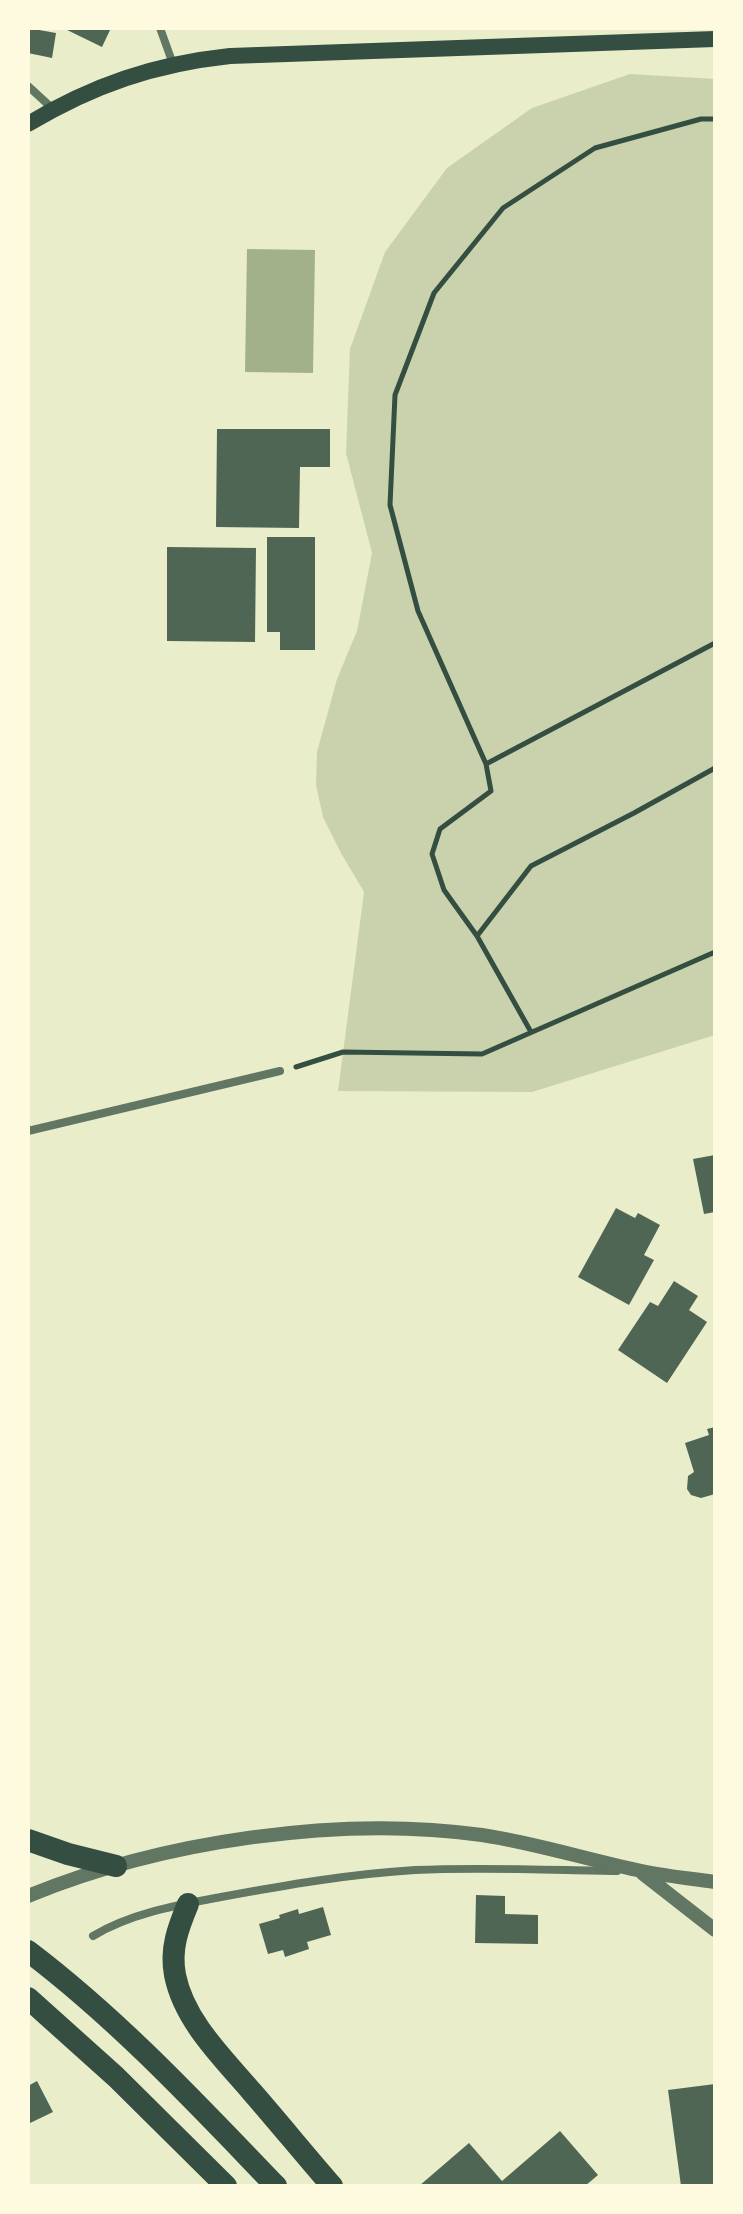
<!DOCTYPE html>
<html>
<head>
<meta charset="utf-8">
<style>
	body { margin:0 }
	#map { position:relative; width:743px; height:2214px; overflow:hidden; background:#e9edc9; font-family:"Fira Sans",sans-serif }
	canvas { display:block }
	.frame { position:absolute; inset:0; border:30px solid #fefae0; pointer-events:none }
</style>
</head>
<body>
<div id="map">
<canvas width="743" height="2214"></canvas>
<div class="frame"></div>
</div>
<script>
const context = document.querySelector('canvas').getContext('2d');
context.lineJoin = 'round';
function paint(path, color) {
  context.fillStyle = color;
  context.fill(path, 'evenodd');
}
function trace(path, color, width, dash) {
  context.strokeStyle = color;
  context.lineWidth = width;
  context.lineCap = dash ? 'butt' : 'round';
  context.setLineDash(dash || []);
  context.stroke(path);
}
const green = new Path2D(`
	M 630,74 L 715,79 L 715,1035 L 532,1092 L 338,1091 L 364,892 L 341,853 L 323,817 L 316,785 L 317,752 L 337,679 L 357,631 L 372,553 L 346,453 L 350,349 L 385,252 L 447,168 L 532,108 Z`);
const water = new Path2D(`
	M 247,249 L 315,250 L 313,373 L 245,372 Z`);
const building = new Path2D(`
	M 28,28 L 56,33 L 52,58 L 28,53 Z
	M 63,28 L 111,28 L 102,47 Z
	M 217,429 L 330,429 L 330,467 L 300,467 L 299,528 L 216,527 Z
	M 267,537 L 315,537 L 315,650 L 280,650 L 280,632 L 267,632 Z
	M 167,547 L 256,548 L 255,642 L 167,641 Z
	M 715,1155 L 715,1212 L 704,1214 L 693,1159 Z
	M 616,1208 L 635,1218 L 638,1213 L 660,1225 L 644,1255 L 654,1260 L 629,1305 L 578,1277 Z
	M 674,1281 L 698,1296 L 689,1310 L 707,1322 L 667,1383 L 618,1350 L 650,1302 L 658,1306 Z
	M 715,1427 L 715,1494 L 701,1498 L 691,1495 L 687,1489 L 688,1476 L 694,1472 L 685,1443 L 709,1435 L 707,1429 Z
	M 476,1895 L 505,1896 L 505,1914 L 538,1915 L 538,1944 L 475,1943 Z
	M 323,1907 L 331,1935 L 307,1942 L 309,1949 L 285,1957 L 283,1950 L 268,1954 L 259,1924 L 280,1918 L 279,1915 L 298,1909 L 299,1914 Z
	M 37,2081 L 53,2112 L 28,2124 L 28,2086 Z
	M 715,2084 L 715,2186 L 681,2186 L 668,2090 Z
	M 560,2131 L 598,2175 L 585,2186 L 419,2186 L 469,2143 L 502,2181 Z`);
const path = new Path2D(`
	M 486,764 L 715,643
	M 477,936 L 444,890 L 432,854 L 440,829 L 491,791 L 486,764 L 418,611 L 390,505 L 395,395 L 434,293 L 503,208 L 595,148 L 701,119 L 715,119
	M 531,1032 L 477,936 L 531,866 L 634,813 L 715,768
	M 296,1067 L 343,1052 L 482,1054 L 715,952`);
const minor = new Path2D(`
	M 160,28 L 173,64
	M 28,86 L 53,109
	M 28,1131 L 280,1071
	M 93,1936 C 131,1913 178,1905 221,1897 C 286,1885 350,1874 415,1870 C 482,1867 550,1870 617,1871`);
const tertiary = new Path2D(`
	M 642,1873 L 715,1930
	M 28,1896 C 162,1841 339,1815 482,1835 C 535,1843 585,1859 637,1870 C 662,1876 689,1878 715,1882`);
const secondary = new Path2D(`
	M 28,124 C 93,85 155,64 230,56 L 715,39`);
const trunk = new Path2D(`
	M 28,1840 L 68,1854 L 116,1866
	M 188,1904 C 178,1928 170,1949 175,1975 C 184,2021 223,2058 252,2092 C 279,2123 305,2155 332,2186
	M 28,1951 C 119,2020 197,2104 276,2186
	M 28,1998 L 116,2077 L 226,2186`);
paint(green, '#cad2ad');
paint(water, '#a3b18a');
paint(building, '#4f6655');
trace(path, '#344e41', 5);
trace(minor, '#617663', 8);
trace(tertiary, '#617663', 14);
trace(secondary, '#344e41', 16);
trace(trunk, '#344e41', 22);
</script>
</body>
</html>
